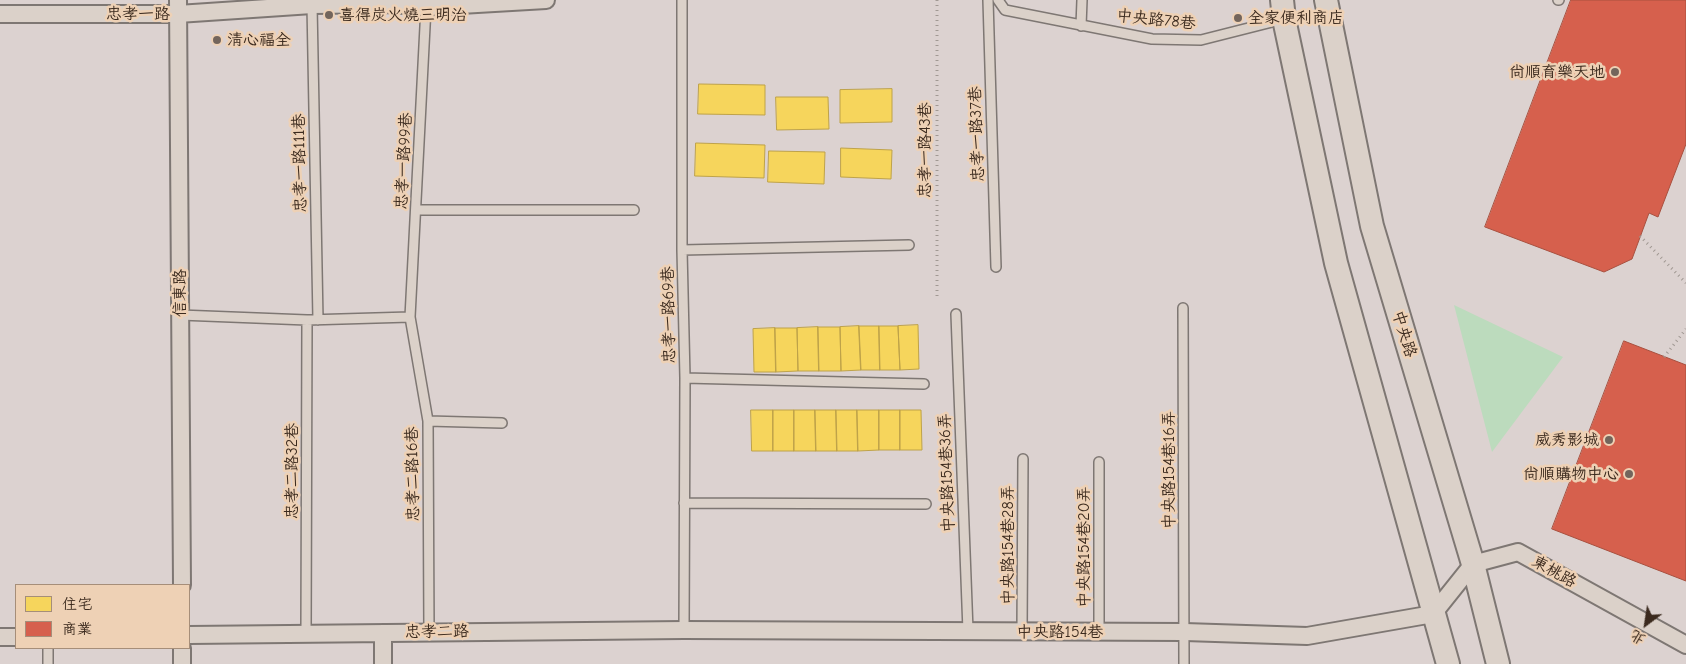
<!DOCTYPE html>
<html>
<head>
<meta charset="utf-8">
<style>
	body { margin:0 }
	#map { position:relative; width:1686px; height:664px; overflow:hidden; background:#dcd2d0; font-family:"Comic Neue","LXGW WenKai TC",sans-serif }
	canvas { display:block }
	.legend { position:absolute; left:15px; top:584px; width:175px; height:65px; box-sizing:border-box; background:#eed1b5; border:1px solid #a68e79; margin:0; padding:6px 9px; list-style:none; font-size:15px; color:#3b2a1e }
	.legend li { display:flex; align-items:center; gap:10px; height:25px }
	.legend b { width:25px; border:1px solid #a68e79 }
	.north { position:absolute; left:1621px; top:599px; width:50px; height:50px; -webkit-text-stroke:4px #eed1b5; paint-order:stroke; rotate:211deg; font-size:14px; font-weight:700; line-height:20px; text-align:center; color:#3b2a1e }
	.north::after { content:''; display:block; margin:auto; width:18px; height:22px; background:#3b2a1e; clip-path:polygon(50% 0,100% 100%,50% 72%,0 100%) }
</style>
</head>
<body>
<div id="map">
<canvas width="1686" height="664"></canvas>
<ul class="legend">
<li><b style="height:14px;background:#f6d55c"></b>住宅</li>
<li><b style="height:14px;background:#d6604d"></b>商業</li>
</ul>
<div class="north">北</div>
</div>
<script>
const context = document.querySelector('canvas').getContext('2d');
context.lineJoin = 'round';
function paint(path, color) {
  context.fillStyle = color;
  context.fill(path, 'evenodd');
}
function trace(path, color, width, dash) {
  context.strokeStyle = color;
  context.lineWidth = width;
  context.lineCap = dash ? 'butt' : 'round';
  context.setLineDash(dash || []);
  context.stroke(path);
}
function drawText(font, color, halo, rows, align = 'center') {
  context.font = font + ' "Comic Neue","LXGW WenKai TC",sans-serif';
  context.lineWidth = 5;
  context.setLineDash([]);
  context.textBaseline = 'middle';
  context.strokeStyle = halo;
  context.fillStyle = color;
  for (const [text, x, y, turn = 0] of rows) {
    context.save();
    context.translate(x, y);
    context.rotate((+turn || 0) * Math.PI / 180);
    context.textAlign = isNaN(turn) ? turn : align;
    if (halo) context.strokeText(text, 0, 0);
    context.fillText(text, 0, 0);
    context.restore();
  }
}
const green = new Path2D(`
	M 1454,305 L 1563,357 L 1492,452 Z`);
const homes = new Path2D(`
	M 699,84 L 765,85 L 765,115 L 698,114 Z
	M 892,89 L 892,122 L 840,123 L 840,90 Z
	M 776,97 L 828,97 L 829,129 L 777,130 Z
	M 696,143 L 765,145 L 764,178 L 695,176 Z
	M 841,148 L 892,150 L 891,179 L 841,177 Z
	M 769,151 L 825,152 L 824,184 L 768,182 Z
	M 918,325 L 919,369 L 900,370 L 898,326 Z
	M 859,326 L 879,326 L 880,370 L 861,370 Z
	M 859,326 L 861,370 L 841,371 L 840,327 Z
	M 879,326 L 898,326 L 900,370 L 880,370 Z
	M 818,327 L 819,371 L 798,371 L 797,328 Z
	M 818,327 L 840,327 L 841,371 L 819,371 Z
	M 775,328 L 776,372 L 754,372 L 753,329 Z
	M 775,328 L 797,328 L 798,371 L 776,372 Z
	M 751,410 L 773,410 L 773,451 L 752,451 Z
	M 773,410 L 794,410 L 794,451 L 773,451 Z
	M 794,410 L 815,410 L 816,451 L 794,451 Z
	M 815,410 L 836,410 L 837,451 L 816,451 Z
	M 836,410 L 857,410 L 858,451 L 837,451 Z
	M 857,410 L 879,410 L 879,450 L 858,451 Z
	M 879,410 L 900,410 L 900,450 L 879,450 Z
	M 900,410 L 921,410 L 922,450 L 900,450 Z`);
const shops = new Path2D(`
	M 1571,0 L 1686,0 L 1686,144 L 1658,217 L 1649,213 L 1632,259 L 1604,272 L 1485,227 Z
	M 1624,341 L 1686,365 L 1686,581 L 1552,529 Z`);
const path = new Path2D(`
	M 937,0 L 937,300
	M 1640,236 L 1686,283
	M 1664,357 L 1686,329`);
const lane = new Path2D(`
	M 682,0 L 682,250 L 685,378 L 684,630
	M 988,0 L 996,267
	M 998,0 L 1005,10 L 1152,39 L 1201,40 L 1284,19
	M 1558,0 L 1559,0
	M 312,5 L 318,320
	M 426,7 L 410,317 L 428,421 L 429,633
	M 1081,26 L 1082,0
	M 416,210 L 634,210
	M 682,250 L 909,245
	M 1183,308 L 1184,664
	M 956,314 L 968,631
	M 180,315 L 307,320
	M 685,378 L 924,384
	M 428,421 L 502,423
	M 684,503 L 926,504
	M 1022,631 L 1023,459
	M 1099,632 L 1099,462
	M 306,633 L 307,320 L 410,317
	M 48,648 L 48,664`);
const street = new Path2D(`
	M 178,0 L 182,585
	M 0,14 L 178,14 L 312,5 L 393,4 L 426,7 L 546,0
	M 189,635 L 684,630 L 1185,632 L 1307,636 L 1433,614 L 1473,564 L 1518,552 L 1686,645
	M 0,637 L 16,637
	M 182,664 L 182,648
	M 383,664 L 383,633`);
const secondary = new Path2D(`
	M 1282,0 L 1284,19 L 1336,263 L 1448,664
	M 1326,0 L 1372,226 L 1473,564 L 1498,664`);
const markers = [
	[329,15,5,"#73655c"],
	[1238,18,5,"#73655c"],
	[217,40,5,"#73655c"],
	[1615,72,5,"#73655c"],
	[1609,440,5,"#73655c"],
	[1629,474,5,"#73655c"]
];
const streetNames = [
	["忠孝一路",138,14],
	["中央路78巷",1156,20,6],
	["忠孝一路37巷",977,134,-92],
	["忠孝一路43巷",925,150,-90],
	["忠孝一路99巷",404,161,-87],
	["忠孝一路111巷",300,163,-91],
	["信東路",180,293,-90],
	["忠孝一路69巷",669,315,-91],
	["中央路",1404,334,73],
	["中央路154巷16弄",1169,470,-90],
	["忠孝二路32巷",292,471,-90],
	["中央路154巷36弄",947,473,-92],
	["忠孝二路16巷",413,474,-91],
	["中央路154巷28弄",1008,545,-90],
	["中央路154巷20弄",1084,547,-90],
	["東桃路",1554,572,29],
	["忠孝二路",437,632,-1],
	["中央路154巷",1060,632]
];
const poiNames = [
	["喜得炭火燒三明治",339,15],
	["全家便利商店",1248,18],
	["清心福全",227,40],
	["尚順育樂天地",1605,72,"right"],
	["威秀影城",1599,440,"right"],
	["尚順購物中心",1619,474,"right"]
];
paint(green, '#bcdbbd');
paint(homes, '#f6d55c');
trace(homes, '#bea249', 1);
paint(shops, '#d6604d');
trace(shops, '#a8503f', 1);
trace(lane, '#7e7773', 12);
trace(street, '#7e7773', 20);
trace(secondary, '#7e7773', 26);
trace(path, '#a19993', 3, [1, 4]);
trace(lane, '#dbd1c9', 9);
trace(street, '#dbd1c9', 16);
trace(secondary, '#dbd1c9', 22);
for (const [x, y, r, color] of markers) {
  const dot = new Path2D();
  dot.arc(x, y, r, 0, 2 * Math.PI);
  context.fillStyle = color;
  context.fill(dot);
  trace(dot, '#eed1b5', 2);
}
drawText('16px', '#3b2a1e', '#eed1b5', streetNames);
drawText('16px', '#3b2a1e', '#eed1b5', poiNames, 'left');
</script>
</body>
</html>
